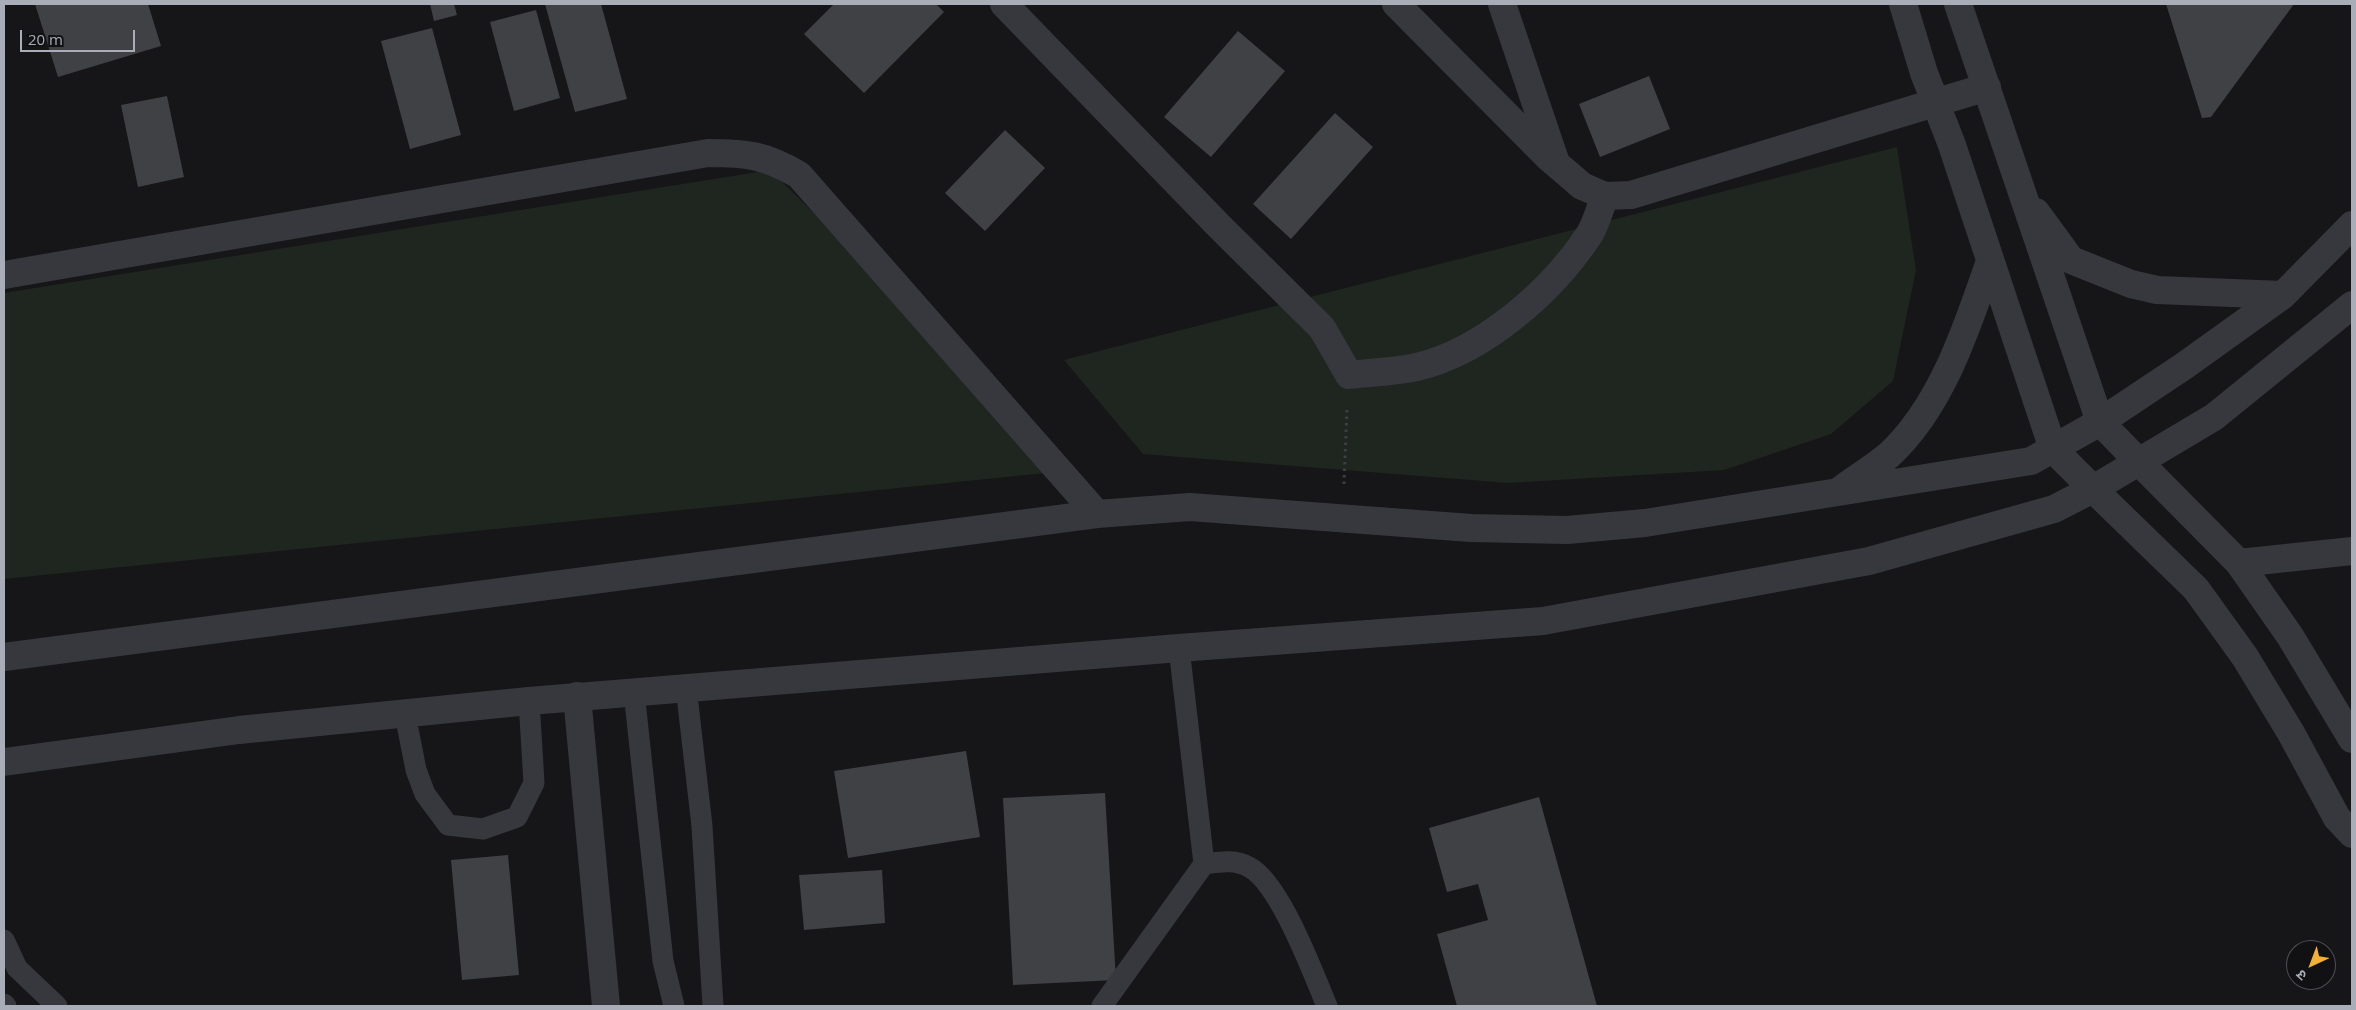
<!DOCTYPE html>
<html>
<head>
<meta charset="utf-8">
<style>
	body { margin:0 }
	#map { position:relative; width:2356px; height:1010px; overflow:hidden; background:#161618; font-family:"Open Sans","Noto Sans Devanagari",sans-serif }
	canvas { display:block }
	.frame { position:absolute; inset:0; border:5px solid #a8adb8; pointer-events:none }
	.north { position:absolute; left:2286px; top:940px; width:50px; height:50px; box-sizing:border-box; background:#111113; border:1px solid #4d4f55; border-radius:50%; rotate:223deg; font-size:14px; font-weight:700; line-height:20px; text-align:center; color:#a8adb8 }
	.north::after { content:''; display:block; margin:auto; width:18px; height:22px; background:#f2b134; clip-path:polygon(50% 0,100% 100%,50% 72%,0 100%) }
	.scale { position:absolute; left:20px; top:30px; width:115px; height:22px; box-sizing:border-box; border:2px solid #a8adb8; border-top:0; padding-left:6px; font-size:15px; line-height:18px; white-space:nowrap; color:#a8adb8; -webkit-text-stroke:4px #111113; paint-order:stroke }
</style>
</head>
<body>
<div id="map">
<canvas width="2356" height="1010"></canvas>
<div class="frame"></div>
<div class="north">उ</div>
<div class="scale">20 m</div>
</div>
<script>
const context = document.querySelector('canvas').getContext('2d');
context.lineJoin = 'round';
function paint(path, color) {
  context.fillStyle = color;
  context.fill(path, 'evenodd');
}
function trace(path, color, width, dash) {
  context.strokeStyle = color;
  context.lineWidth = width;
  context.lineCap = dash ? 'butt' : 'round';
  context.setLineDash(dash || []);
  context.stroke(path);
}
const green = new Path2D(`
	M 1897,147 L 1916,270 L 1893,381 L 1831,434 L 1724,470 L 1508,483 L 1143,454 L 1064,360 Z
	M 770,170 L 1075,470 L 4,579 L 4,293 Z`);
const building = new Path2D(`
	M 35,4 L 148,4 L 161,46 L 58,77 Z
	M 430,4 L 454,4 L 457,15 L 434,21 Z
	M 545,4 L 601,4 L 627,99 L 575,112 Z
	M 834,4 L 936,4 L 944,12 L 864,93 L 804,34 Z
	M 2166,4 L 2294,4 L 2211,117 L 2202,118 Z
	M 536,10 L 560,98 L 514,111 L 490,22 Z
	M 432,28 L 461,135 L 410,149 L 381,41 Z
	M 1238,31 L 1285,71 L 1211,157 L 1164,117 Z
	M 1649,76 L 1670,129 L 1600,157 L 1579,104 Z
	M 167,96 L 184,177 L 138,187 L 121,105 Z
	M 1335,113 L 1373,147 L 1291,239 L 1253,204 Z
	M 1005,130 L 1045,168 L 985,231 L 945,193 Z
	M 966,751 L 980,837 L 848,858 L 834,771 Z
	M 1105,793 L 1116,980 L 1013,985 L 1003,798 Z
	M 1539,797 L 1597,1006 L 1457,1006 L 1437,934 L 1488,920 L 1478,884 L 1447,892 L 1429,828 Z
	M 508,855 L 519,975 L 462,980 L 451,860 Z
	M 882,870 L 885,923 L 804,930 L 799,875 Z`);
const path = new Path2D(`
	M 1344,484 L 1347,408`);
const service = new Path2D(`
	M 686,687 L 702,826 L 713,1006
	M 634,692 L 663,961 L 674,1006
	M 405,714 L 416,770 L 425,794 L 448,825 L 483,829 L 517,817 L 534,783 L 529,701
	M 1204,864 C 1220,862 1234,859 1249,867 C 1280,883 1313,973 1327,1006
	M 4,940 L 17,968 L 57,1006
	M 4,1004 L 6,1006
	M 1102,1006 L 1204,864 L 1179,648`);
const minor = new Path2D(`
	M 1004,4 L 1219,226 L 1322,328 L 1349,375 C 1371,372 1395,372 1417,367 C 1484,351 1552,291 1589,235 C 1596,224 1600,208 1605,196
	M 1396,4 L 1547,156 L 1582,186 L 1605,196 L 1631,195 L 1987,87
	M 1502,4 L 1555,160
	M 4,275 L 708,153 C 747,153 765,155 799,175 L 1097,514
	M 2138,461 L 2239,563 L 2290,636 L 2352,739
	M 2093,489 L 2196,589 L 2245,657 L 2291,733 L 2337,818 L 2352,834
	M 2239,563 L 2352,551
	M 577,696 L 606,1006`);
const tertiary = new Path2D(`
	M 1903,4 L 1924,73 L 1952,145 L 2053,449 L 2093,489
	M 1958,4 L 2100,422 L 2138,461
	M 2036,212 L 2071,260 L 2131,284 L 2157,290 L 2283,295
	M 1843,488 C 1858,477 1875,467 1889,455 C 1942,406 1967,327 1990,261
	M 4,657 L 1097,514 L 1190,507 L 1471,528 L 1567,530 L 1645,523 L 2031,461 L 2100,422 L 2184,366 L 2283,295 L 2352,225
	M 4,762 L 239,730 L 529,701 L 1179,648 L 1543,621 L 1869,561 L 2054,509 L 2093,489 L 2214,417 L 2352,305`);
paint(green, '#1e261f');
paint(building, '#404145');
trace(path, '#3d3f44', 3, [2.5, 4]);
trace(service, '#37383d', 21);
trace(minor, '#37383d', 28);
trace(tertiary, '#37383d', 28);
</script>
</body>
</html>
